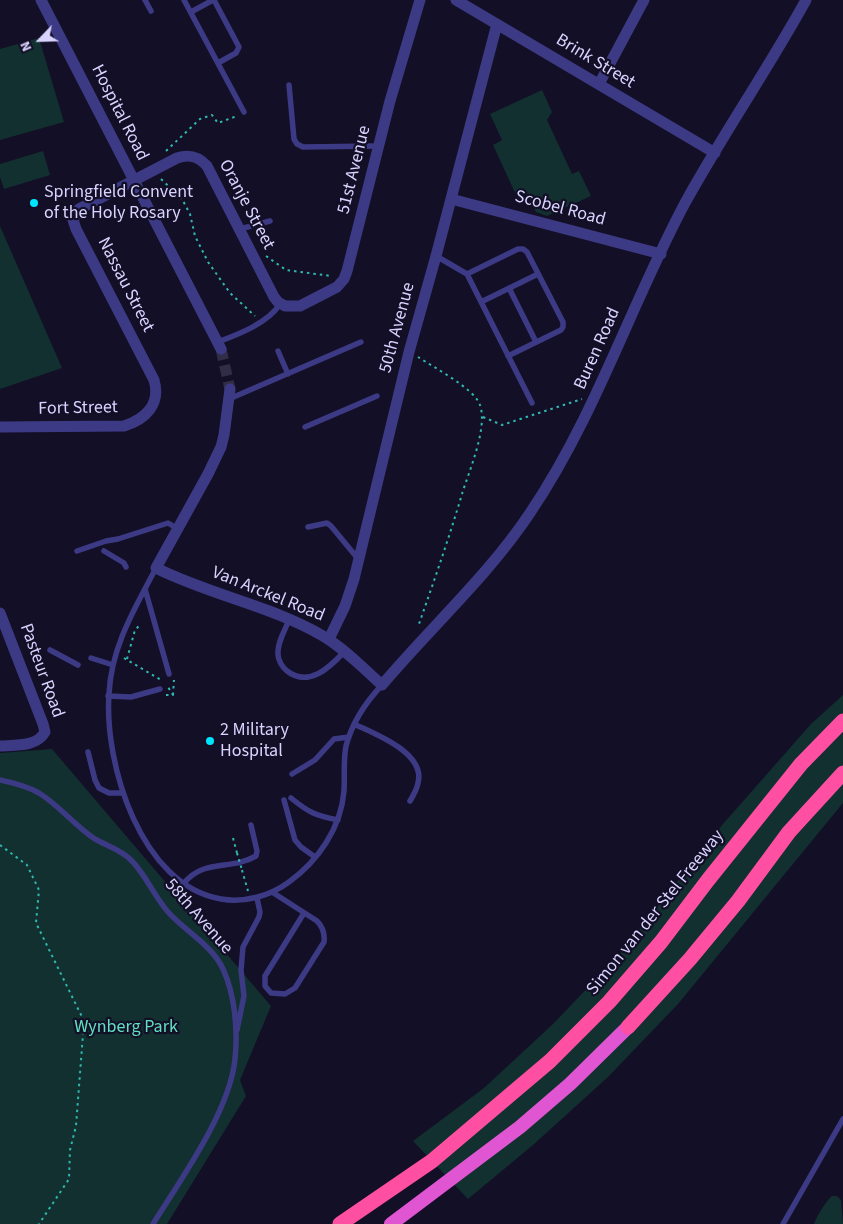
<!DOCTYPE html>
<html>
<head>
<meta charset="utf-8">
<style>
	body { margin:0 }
	#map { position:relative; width:843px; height:1224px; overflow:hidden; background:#130f26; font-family:"Source Sans 3",sans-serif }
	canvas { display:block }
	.north { position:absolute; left:15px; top:15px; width:50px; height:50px; -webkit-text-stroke:4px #130f26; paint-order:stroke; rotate:246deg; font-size:14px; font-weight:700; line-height:20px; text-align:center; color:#d9d4ff }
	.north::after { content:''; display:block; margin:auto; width:18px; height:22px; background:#d9d4ff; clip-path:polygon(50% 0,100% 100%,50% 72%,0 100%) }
</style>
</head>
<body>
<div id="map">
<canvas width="843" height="1224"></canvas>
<div class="north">N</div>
</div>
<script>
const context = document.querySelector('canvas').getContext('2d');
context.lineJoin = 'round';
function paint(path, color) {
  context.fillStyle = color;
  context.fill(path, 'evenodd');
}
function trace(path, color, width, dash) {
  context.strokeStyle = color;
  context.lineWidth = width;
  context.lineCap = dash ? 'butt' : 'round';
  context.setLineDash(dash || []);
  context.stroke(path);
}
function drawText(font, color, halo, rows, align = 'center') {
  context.font = font + ' "Source Sans 3",sans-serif';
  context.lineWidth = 4.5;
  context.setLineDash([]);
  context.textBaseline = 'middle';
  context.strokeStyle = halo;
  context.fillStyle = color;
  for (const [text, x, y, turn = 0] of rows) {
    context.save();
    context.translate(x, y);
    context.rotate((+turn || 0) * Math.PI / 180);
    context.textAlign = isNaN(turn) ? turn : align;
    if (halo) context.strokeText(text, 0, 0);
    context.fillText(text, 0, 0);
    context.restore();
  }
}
const green = new Path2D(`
	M 39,38 L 64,122 L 0,140 L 0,49 Z
	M 542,90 L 552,112 L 547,120 L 572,174 L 579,171 L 591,196 L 547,216 L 536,212 L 528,195 L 518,199 L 493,145 L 502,140 L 490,114 Z
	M 43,151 L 50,175 L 4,189 L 0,177 L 0,164 Z
	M 0,226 L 62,368 L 0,389 Z
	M 843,695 L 843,803 L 678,1004 L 608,1077 L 533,1145 L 468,1199 L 413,1141 L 484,1088 L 553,1024 L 618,956 L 723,824 L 811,724 Z
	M 52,749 L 271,1006 L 240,1080 L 246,1096 L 167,1224 L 0,1224 L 0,753 Z
	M 832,1196 L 837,1196 L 841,1200 L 843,1224 L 814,1224 C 816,1217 827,1200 832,1196 Z`);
const minorTunnel = new Path2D(`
	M 221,349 L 230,389`);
const path = new Path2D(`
	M 166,151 L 200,119 L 212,115 L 218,123 L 237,116
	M 161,179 L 182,199 L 190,214 L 195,236 L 208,262 L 230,293 L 255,316
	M 266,256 L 286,270 L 331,276
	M 418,357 C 433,367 475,389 480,405 C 488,428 469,471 462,494 C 449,538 434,581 419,624 L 421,627
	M 483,417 L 502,425 L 582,399
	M 124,658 L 161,680
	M 127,659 L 135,630 L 141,624
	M 166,695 L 173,695 L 168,687
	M 173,695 L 174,680
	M 233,838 L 237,853
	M 0,845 L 27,865 L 39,890 L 36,923 L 84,1021 L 76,1126 L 70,1150 L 69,1179 L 39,1224
	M 242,870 L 248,891`);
const service = new Path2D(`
	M 145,0 L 151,11
	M 184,0 L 244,112
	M 214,0 L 239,47 L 236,53 L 218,63
	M 191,12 L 213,0
	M 289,85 L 294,139 L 297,144 L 303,147 L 378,146
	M 240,229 L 270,221
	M 436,256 L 467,274 L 532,403
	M 467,274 L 518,249 L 523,249 L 527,252 L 563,322 L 563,327 L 561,330 L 508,356
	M 509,288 L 536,342
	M 481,302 L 538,274
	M 218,342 C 239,334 268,323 280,304
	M 278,351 L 288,374
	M 229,399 L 361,342
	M 305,427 L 377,396
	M 308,527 L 327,523 L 331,526 L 359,560
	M 77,551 L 106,541 L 118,539 L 168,523 L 178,529
	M 104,551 L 124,563 L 126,567
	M 156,568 C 135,608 111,647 109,694 C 104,764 141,886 221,899 C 245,903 270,896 289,882 C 318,861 341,828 344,791 C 345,776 343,761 346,746 C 352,723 365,703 382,685
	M 145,589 L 169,674
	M 289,620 C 285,630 277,643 278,654 C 278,660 282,667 287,671 C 309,688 330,667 344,652
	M 50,650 L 78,665
	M 91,658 L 113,665
	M 108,696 L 131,697 L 160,689
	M 354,724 C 375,734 426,753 418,783 C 417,789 413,796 410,801
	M 88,752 L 95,780 L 99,788 L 109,793 L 122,793
	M 292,774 L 315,760 L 334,739 L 349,737
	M 0,780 C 14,783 27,786 39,793 C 60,806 75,826 95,839 C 107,846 121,850 131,860 C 146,875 154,896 168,912 C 186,932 212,945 223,969 C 235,995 238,1030 235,1059 C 230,1111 181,1179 153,1224
	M 291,798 C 308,812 316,816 338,820
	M 284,800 L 295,840 L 301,847 L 315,857
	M 184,883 C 205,858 230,871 256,856 L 257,851 L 251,825
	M 272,892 L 317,921 C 323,927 325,933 324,942 L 295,988 L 285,994 L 271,993 L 265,986 L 265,976 L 304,913
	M 237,1030 L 244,996 L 241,970 L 243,947 L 259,917 L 260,912 L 257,898
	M 783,1224 L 843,1119`);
const minor = new Path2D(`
	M 41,0 L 221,349
	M 456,0 L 715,153
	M 599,84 L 644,0
	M 451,199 L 661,254
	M 230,389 L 224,435 L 221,447 L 208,474 L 156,568 C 210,595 272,606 323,636 C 345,649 363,668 382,685 C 431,627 488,576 530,513 C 596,415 630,306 685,203 C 723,134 768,69 806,0
	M 0,427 L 124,426 C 146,419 161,404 154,380 L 76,229 L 73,220 L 79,209 L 177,158 C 189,154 198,156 207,166 L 274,297 L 278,302 L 285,306 L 300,306 L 337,287 L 344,279 L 347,271 L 390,101 L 420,0
	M 0,613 L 43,724 L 45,732 C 37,747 15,745 0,746
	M 329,639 L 345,606 L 354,579 L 409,352 L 436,256 L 497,24`);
const trunk = new Path2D(`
	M 391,1224 L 520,1127 L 570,1084 L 628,1027`);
const motorway = new Path2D(`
	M 628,1027 L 690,959 L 738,901 L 789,832 L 843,773
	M 340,1224 L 432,1161 L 550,1061 L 609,1002 L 661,942 L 708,880 L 801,764 L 843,721`);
const pathBridge = new Path2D(`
	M 237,853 L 242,870`);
const markers = [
	[34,203,5,"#00e5ff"],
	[210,741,5,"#00e5ff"]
];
const streetNames = [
	["Brink Street",595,62,31],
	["Hospital Road",119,113,63],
	["51st Avenue",355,170,-76],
	["Oranje Street",246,205,62],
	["Scobel Road",560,209,15],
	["Nassau Street",125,285,63],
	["50th Avenue",398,328,-75],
	["Buren Road",598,349,-66],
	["Fort Street",78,409,-1],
	["Van Arckel Road",268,595,22],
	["Pasteur Road",41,671,70],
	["Simon van der Stel Freeway",656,913,-51],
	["58th Avenue",198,917,49]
];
const poiNames = [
	["Springfield Convent",44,193],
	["of the Holy Rosary",44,214],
	["2 Military",220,731],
	["Hospital",220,752]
];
const parkNames = [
	["Wynberg Park",126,1028]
];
paint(green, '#12302f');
trace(minorTunnel, '#312d47', 11, [11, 5.5]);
trace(path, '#2fb8b0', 2, [2.5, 4]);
trace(service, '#3d3a85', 5.5);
trace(minor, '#3d3a85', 11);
trace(trunk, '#e055d1', 14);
trace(motorway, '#ff4fa3', 15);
trace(pathBridge, '#2fb8b0', 2, [2.5, 4]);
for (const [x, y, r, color] of markers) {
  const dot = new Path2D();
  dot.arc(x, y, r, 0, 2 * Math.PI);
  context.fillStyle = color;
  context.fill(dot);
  trace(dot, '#130f26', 2);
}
drawText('18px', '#d9d4ff', '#130f26', streetNames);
drawText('18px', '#d9d4ff', '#130f26', poiNames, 'left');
drawText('18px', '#5fe0c0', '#130f26', parkNames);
</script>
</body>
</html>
